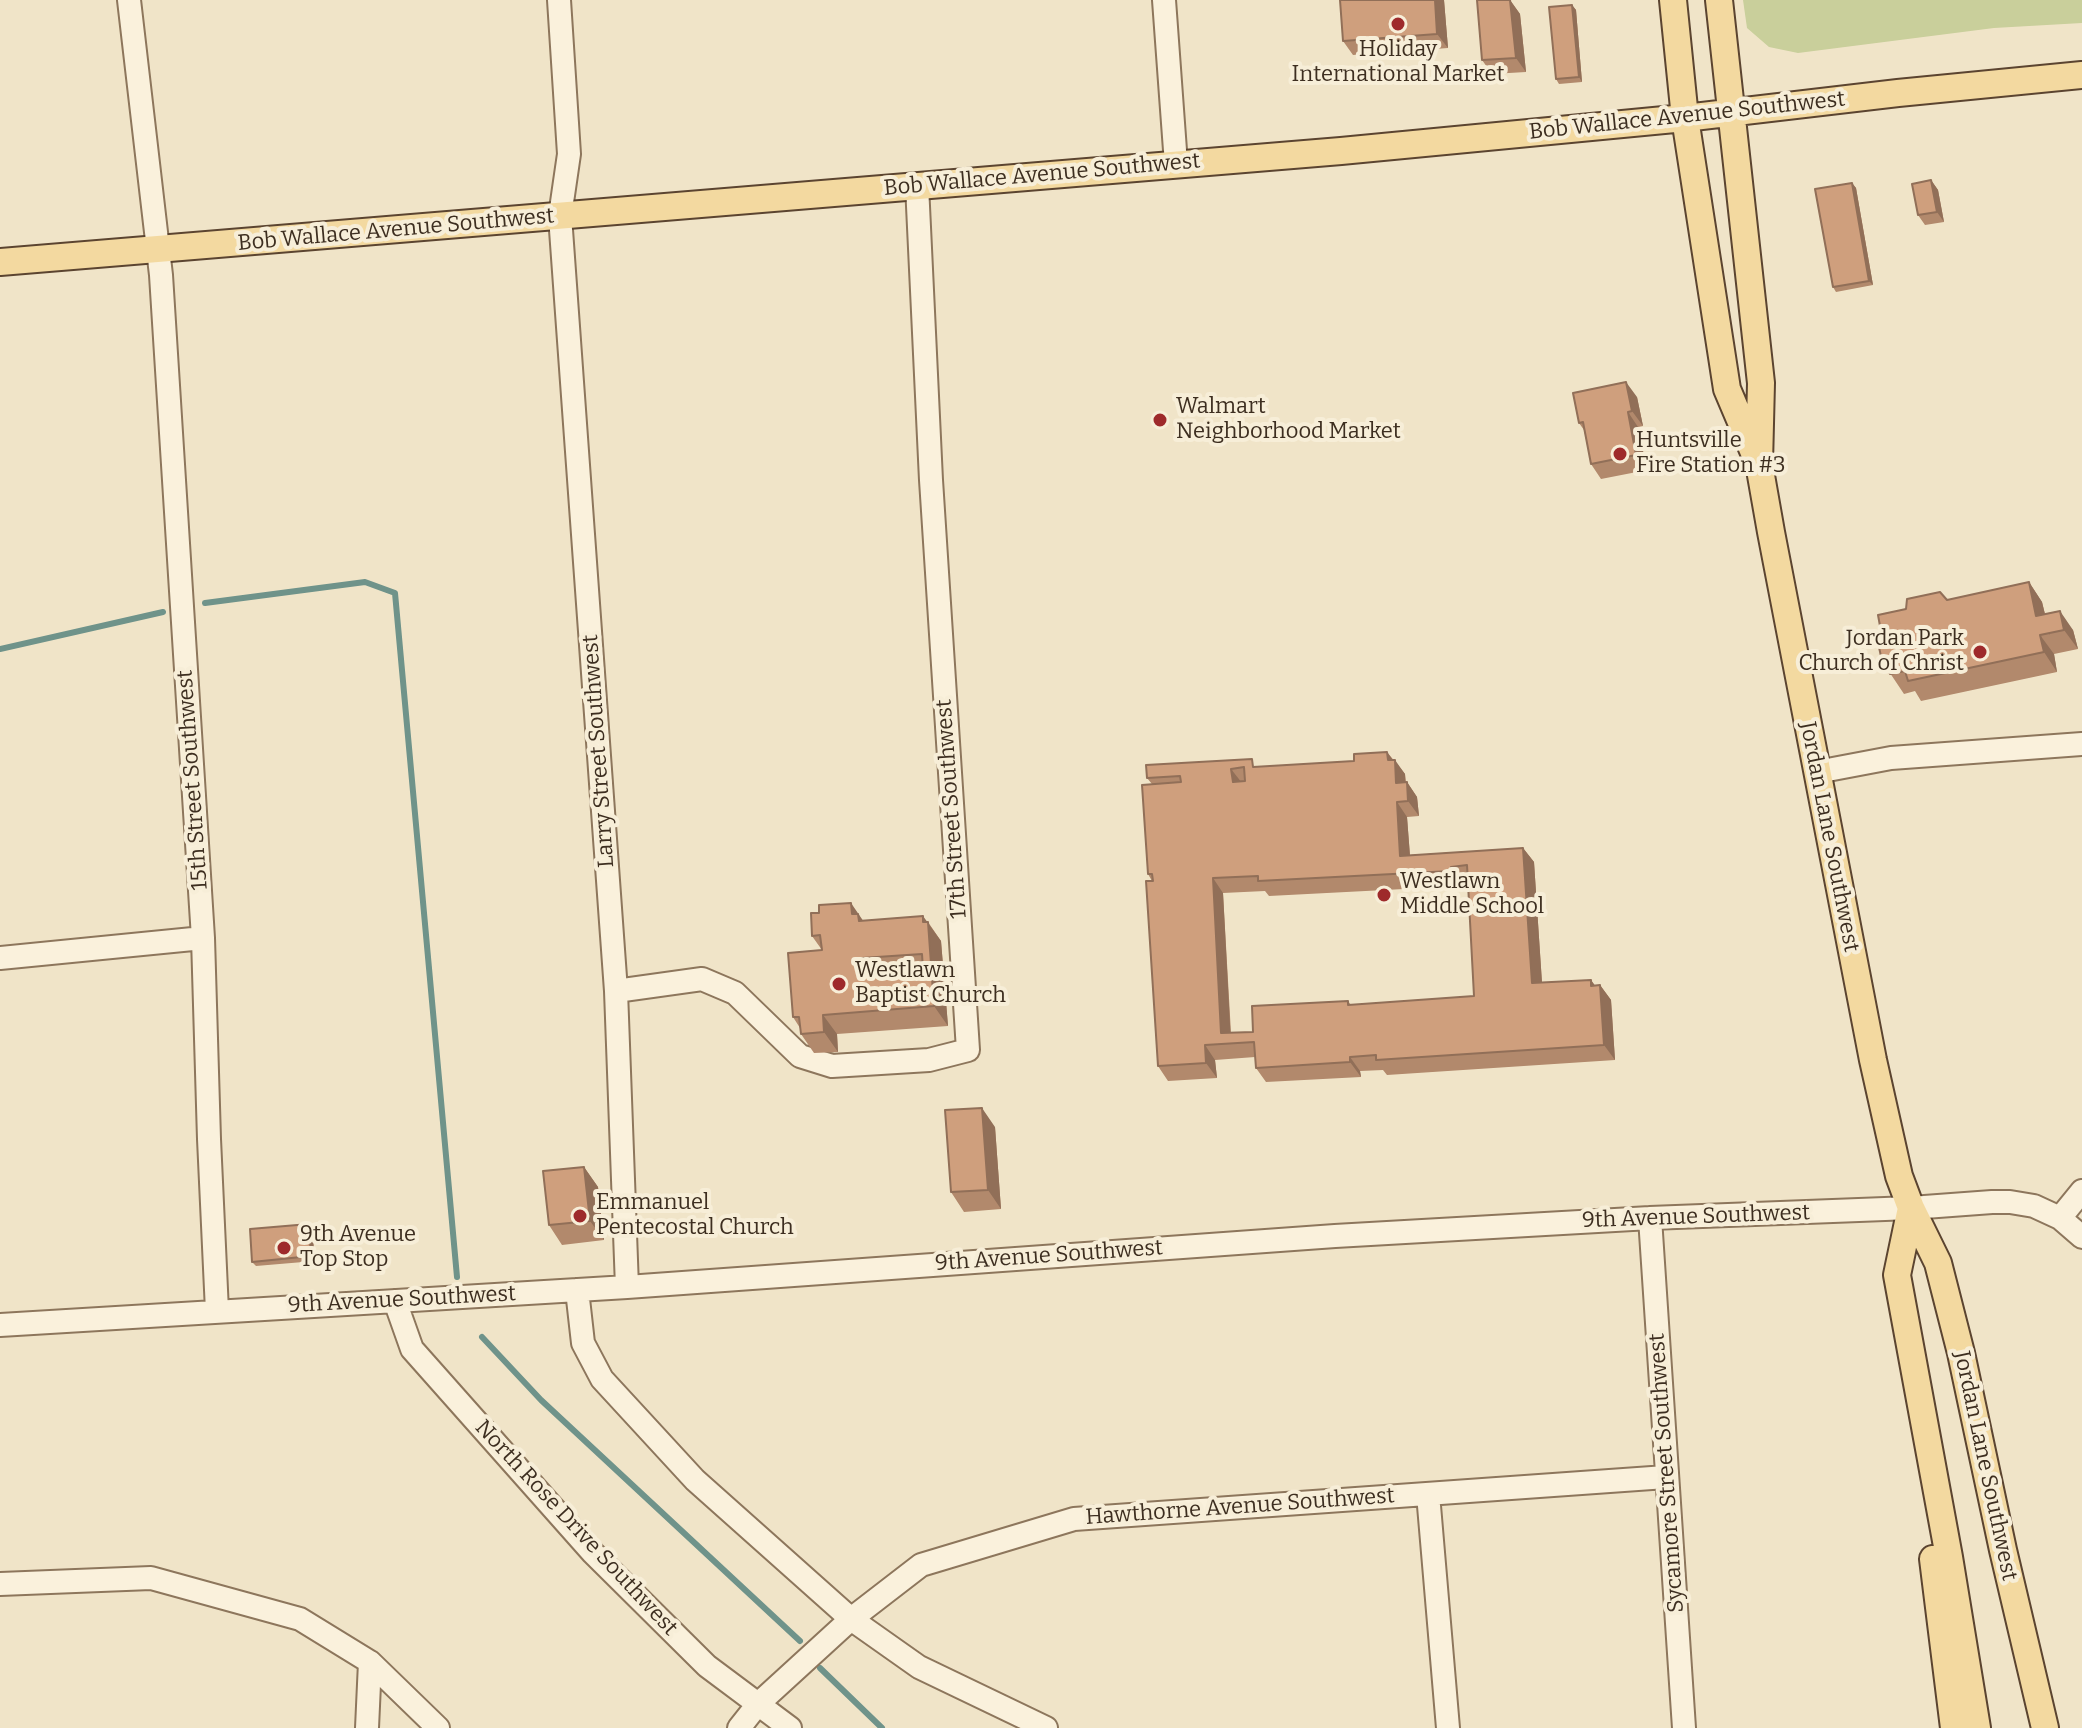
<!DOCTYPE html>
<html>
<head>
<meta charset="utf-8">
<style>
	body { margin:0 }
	canvas { display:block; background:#f0e4c8 }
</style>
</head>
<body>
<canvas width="2082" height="1728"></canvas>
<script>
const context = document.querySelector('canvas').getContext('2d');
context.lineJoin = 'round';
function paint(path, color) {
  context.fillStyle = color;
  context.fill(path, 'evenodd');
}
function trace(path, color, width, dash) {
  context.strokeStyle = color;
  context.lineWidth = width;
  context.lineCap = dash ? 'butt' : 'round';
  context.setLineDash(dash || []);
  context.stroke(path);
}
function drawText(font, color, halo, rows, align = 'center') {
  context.font = font + ' Bitter,serif';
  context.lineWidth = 8;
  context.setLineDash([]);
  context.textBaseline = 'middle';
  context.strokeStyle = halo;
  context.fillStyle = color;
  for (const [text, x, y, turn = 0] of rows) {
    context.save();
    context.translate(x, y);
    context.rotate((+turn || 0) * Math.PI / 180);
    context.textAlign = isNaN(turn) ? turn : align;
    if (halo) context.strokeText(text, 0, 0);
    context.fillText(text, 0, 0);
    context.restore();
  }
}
const green = new Path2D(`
	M 1743,0 L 2082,0 L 2082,23 L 1994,28 L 1798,53 L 1769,47 L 1747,28 Z`);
const stream = new Path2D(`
	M 205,603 L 365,582 L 395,593 L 457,1277
	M 0,649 L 163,612
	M 482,1337 L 541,1400 L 800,1641
	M 820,1668 L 882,1728`);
const minor = new Path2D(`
	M 129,0 L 161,275 L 203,938 L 209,1139 L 217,1311
	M 559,0 L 569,154 L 560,216 L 616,991 L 627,1287
	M 1164,0 L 1176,164
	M 1817,772 L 1891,758 L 2082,744
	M 0,958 L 203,938
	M 616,991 L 702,979 L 735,993 L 800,1056 L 832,1066 L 929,1060 L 968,1050 L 931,480 L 917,185
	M 1650,1218 L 1684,1728
	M 2060,1218 L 2082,1191
	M 577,1290 L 583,1343 L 602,1379 L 695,1480 L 851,1619 L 919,1667 L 1046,1728
	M 395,1301 L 412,1349 L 593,1553 L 707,1666 L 790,1728
	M 0,1325 L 627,1287 L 1335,1236 L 1650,1218 L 1911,1208 L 1992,1202 L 2010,1202 L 2034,1206 L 2060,1218 L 2082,1237
	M 1428,1494 L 1448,1728
	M 0,1584 L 151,1578 L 300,1619 L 370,1662 L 438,1728
	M 367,1728 L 370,1662
	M 739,1728 L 758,1704 L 851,1619 L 921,1565 L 1074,1519 L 1666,1477`);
const major = new Path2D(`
	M 1673,0 L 1685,118 L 1727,389 L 1755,455
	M 1719,0 L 1761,383 L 1759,464 L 1771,532 L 1873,1060 L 1899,1176 L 1911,1208 L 1938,1263 L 1961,1353 L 2003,1550 L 2045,1728
	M 0,262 L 1341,151 L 1685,118 L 1898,93 L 2082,75
	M 1911,1208 L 1897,1275 L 1949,1557 L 1977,1728
	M 1933,1559 L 1954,1728`);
const wall = new Path2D(`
	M 1444,0 L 1448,48 L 1353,55 L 1343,41 Z
	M 1510,0 L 1520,14 L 1526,72 L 1492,74 L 1482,60 Z
	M 1572,5 L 1576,10 L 1582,82 L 1559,84 L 1556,79 Z
	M 1931,180 L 1938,190 L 1944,222 L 1925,225 L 1918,215 Z
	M 1852,183 L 1856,188 L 1873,285 L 1836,292 L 1833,287 Z
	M 1637,397 L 1643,426 L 1638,427 L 1647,470 L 1601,479 L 1591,464 L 1584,430 L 1579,423 Z
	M 2029,582 L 2042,602 L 2045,614 L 2073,630 L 2078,649 L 2054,654 L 2057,672 L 1921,701 L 1915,691 L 1904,694 L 1882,661 L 1882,637 L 1947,600 Z
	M 1387,752 L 1405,774 L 1406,782 L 1407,782 L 1417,797 L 1419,816 L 1407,817 L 1410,855 L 1523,848 L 1534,862 L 1542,983 L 1591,980 L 1595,986 L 1600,985 L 1611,1000 L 1615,1060 L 1387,1075 L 1383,1070 L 1360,1071 L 1361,1077 L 1266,1082 L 1256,1068 L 1255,1057 L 1215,1060 L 1217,1078 L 1168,1081 L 1158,1066 L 1152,881 L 1148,874 L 1152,784 L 1147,778 L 1146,765 L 1258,767 L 1354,761 ZM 1461,881 L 1468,881 L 1474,996 L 1351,1005 L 1348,1001 L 1253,1032 L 1231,1033 L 1223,893 L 1265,891 L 1269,896 L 1462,886 Z
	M 863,920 L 928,922 L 941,941 L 948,1026 L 837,1034 L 838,1052 L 814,1053 L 801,1034 L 800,1028 L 793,1017 L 822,950 L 812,936 Z
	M 995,1127 L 1001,1209 L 964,1212 L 951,1192 Z
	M 584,1167 L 598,1187 L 604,1240 L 562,1245 L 549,1225 Z
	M 312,1229 L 315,1261 L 256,1266 L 252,1262 Z`);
const shadedWall = new Path2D(`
	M 1435,0 L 1444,0 L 1448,48 L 1437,34 Z
	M 1510,0 L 1520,14 L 1526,72 L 1516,58 Z
	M 1572,5 L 1576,10 L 1582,82 L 1579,77 Z
	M 1931,180 L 1938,190 L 1944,222 L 1937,212 Z
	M 1852,183 L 1856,188 L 1873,285 L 1869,281 Z
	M 1626,382 L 1637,397 L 1643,426 L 1632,411 Z
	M 1628,412 L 1638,427 L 1647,470 L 1636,455 Z
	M 2029,582 L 2042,602 L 2050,635 L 2036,616 Z
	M 2060,611 L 2073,630 L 2078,649 L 2064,630 Z
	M 2040,635 L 2054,654 L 2057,672 L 2044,652 Z
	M 1387,752 L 1395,763 L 1395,760 L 1405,774 L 1406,797 L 1396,783 L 1388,760 Z
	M 1231,769 L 1242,783 L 1233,782 Z
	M 1407,782 L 1417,797 L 1419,816 L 1408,801 Z
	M 1397,802 L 1407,817 L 1411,870 L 1400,856 Z
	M 1523,848 L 1534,862 L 1543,998 L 1532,983 Z
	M 1451,867 L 1461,881 L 1462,886 L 1451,871 Z
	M 1213,878 L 1223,893 L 1231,1043 L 1221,1033 Z
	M 851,903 L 864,922 L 872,940 L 852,914 Z
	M 923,916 L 941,941 L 948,1026 L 934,1006 Z
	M 862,958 L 876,978 L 863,975 Z
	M 1591,980 L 1601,994 L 1600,985 L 1611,1000 L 1615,1060 L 1604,1045 Z
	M 823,1015 L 837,1034 L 838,1052 L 824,1032 Z
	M 1205,1045 L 1215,1060 L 1217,1078 L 1206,1063 Z
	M 1350,1057 L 1360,1071 L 1361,1077 L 1350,1062 Z
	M 982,1108 L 995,1127 L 1001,1209 L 988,1190 Z
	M 584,1167 L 598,1187 L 604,1240 L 590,1221 Z
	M 309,1224 L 312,1229 L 315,1261 L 311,1256 Z`);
const building = new Path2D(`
	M 1340,0 L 1435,0 L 1437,34 L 1343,41 Z
	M 1477,0 L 1510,0 L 1516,58 L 1482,60 Z
	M 1572,5 L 1579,77 L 1556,79 L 1549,7 Z
	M 1931,180 L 1937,212 L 1918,215 L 1912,184 Z
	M 1852,183 L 1869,281 L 1833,287 L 1815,189 Z
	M 1626,382 L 1632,411 L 1628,412 L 1636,455 L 1591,464 L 1583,422 L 1579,423 L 1573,393 Z
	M 2029,582 L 2036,616 L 2060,611 L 2064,630 L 2040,635 L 2044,652 L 1908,681 L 1905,671 L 1890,674 L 1887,660 L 1882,661 L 1877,638 L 1882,637 L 1878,615 L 1906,609 L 1907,599 L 1940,592 L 1947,600 Z
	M 1387,752 L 1388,760 L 1395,760 L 1396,783 L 1407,782 L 1408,801 L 1397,802 L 1400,856 L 1523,848 L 1532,983 L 1591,980 L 1591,986 L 1600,985 L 1604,1045 L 1376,1060 L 1376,1055 L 1350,1057 L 1350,1062 L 1256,1068 L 1254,1042 L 1205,1045 L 1206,1063 L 1158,1066 L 1146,881 L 1153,881 L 1152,874 L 1148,874 L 1142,785 L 1181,782 L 1180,776 L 1147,778 L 1146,765 L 1252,759 L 1253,767 L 1354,761 L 1354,754 ZM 1244,767 L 1245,781 L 1233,782 L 1231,769 ZM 1467,865 L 1474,996 L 1348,1005 L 1348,1001 L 1252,1006 L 1253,1032 L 1221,1033 L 1213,878 L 1258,876 L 1258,881 L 1451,871 L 1451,867 Z
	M 851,903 L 852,914 L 858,914 L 859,921 L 923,916 L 923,922 L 928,922 L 934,1006 L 823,1015 L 824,1032 L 801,1034 L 799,1017 L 793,1017 L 788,953 L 822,950 L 820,935 L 812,936 L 811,913 L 819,913 L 819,905 ZM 922,954 L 923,970 L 863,975 L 862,958 Z
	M 982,1108 L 988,1190 L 951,1192 L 945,1110 Z
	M 584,1167 L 590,1221 L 549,1225 L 543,1171 Z
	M 309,1224 L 311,1256 L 252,1262 L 250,1229 Z`);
const markers = [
	[1398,24,8,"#9e2a2b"],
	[1160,420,8,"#9e2a2b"],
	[1620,454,8,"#9e2a2b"],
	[1980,652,8,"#9e2a2b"],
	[1384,895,8,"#9e2a2b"],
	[839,984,8,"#9e2a2b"],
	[580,1216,8,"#9e2a2b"],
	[284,1248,8,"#9e2a2b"]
];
const poiNames = [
	["Holiday",1398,50,"center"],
	["International Market",1398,75,"center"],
	["Walmart",1176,407],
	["Neighborhood Market",1176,432],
	["Huntsville",1636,441],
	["Fire Station #3",1636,466],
	["Jordan Park",1964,639,"right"],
	["Church of Christ",1964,664,"right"],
	["Westlawn",1400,882],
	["Middle School",1400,907],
	["Westlawn",855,971],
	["Baptist Church",855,996],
	["Emmanuel",596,1203],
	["Pentecostal Church",596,1228],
	["9th Avenue",300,1235],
	["Top Stop",300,1260]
];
const streetNames = [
	["Bob Wallace Avenue Southwest",1687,116,-6],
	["Bob Wallace Avenue Southwest",1042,175,-5],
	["Bob Wallace Avenue Southwest",396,230,-5],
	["Larry Street Southwest",599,751,-94],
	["15th Street Southwest",193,780,-94],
	["17th Street Southwest",952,809,-94],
	["Jordan Lane Southwest",1829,837,79],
	["9th Avenue Southwest",1696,1217,-2],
	["9th Avenue Southwest",1049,1256,-4],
	["9th Avenue Southwest",402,1300,-3],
	["Jordan Lane Southwest",1985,1466,78],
	["Sycamore Street Southwest",1667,1473,-94],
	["Hawthorne Avenue Southwest",1240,1507,-4],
	["North Rose Drive Southwest",576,1528,47]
];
paint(green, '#c9cf9b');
trace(stream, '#6f938a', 6);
trace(minor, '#8d765c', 26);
trace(major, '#5b4430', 30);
trace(minor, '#faf1dc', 22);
trace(major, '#f3d9a0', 26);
paint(wall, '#b2896c');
paint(shadedWall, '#916f58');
paint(building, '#cf9f7d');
trace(building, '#916f58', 2);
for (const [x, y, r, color] of markers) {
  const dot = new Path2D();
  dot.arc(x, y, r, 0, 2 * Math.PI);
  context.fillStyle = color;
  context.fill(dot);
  trace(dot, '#f7eed8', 3);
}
drawText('22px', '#3d2e20', '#f7eed8', poiNames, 'left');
drawText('22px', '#3d2e20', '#f7eed8', streetNames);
</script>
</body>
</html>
